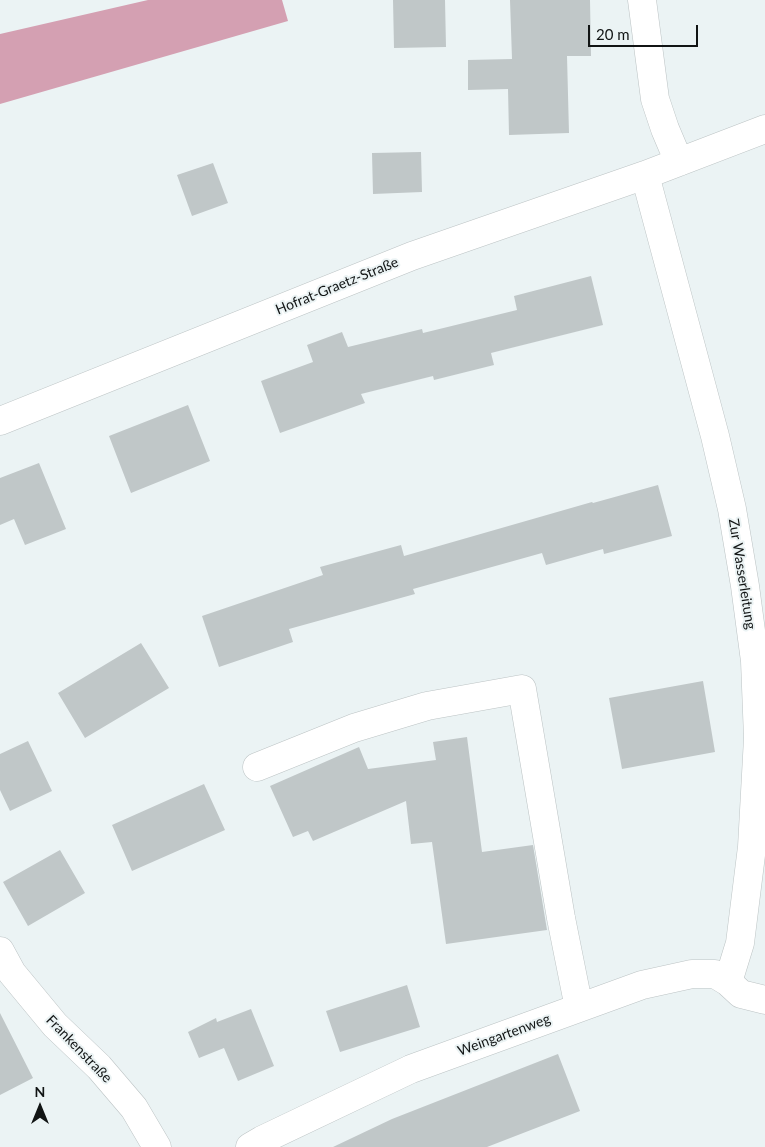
<!DOCTYPE html>
<html>
<head>
<meta charset="utf-8">
<style>
	body { margin:0 }
	#map { position:relative; width:765px; height:1147px; overflow:hidden; background:#ebf3f4; font-family:Lato,sans-serif }
	canvas { display:block }
	.north { position:absolute; left:15px; top:1082px; width:50px; height:50px; -webkit-text-stroke:4px #ebf3f4; paint-order:stroke; rotate:0deg; font-size:14px; font-weight:700; line-height:20px; text-align:center; color:#111414 }
	.north::after { content:''; display:block; margin:auto; width:18px; height:22px; background:#111414; clip-path:polygon(50% 0,100% 100%,50% 72%,0 100%) }
	.scale { position:absolute; left:588px; top:25px; width:110px; height:22px; box-sizing:border-box; border:2px solid #111414; border-top:0; padding-left:6px; font-size:15px; line-height:18px; white-space:nowrap; color:#111414; -webkit-text-stroke:4px #ebf3f4; paint-order:stroke }
</style>
</head>
<body>
<div id="map">
<canvas width="765" height="1147"></canvas>
<div class="north">N</div>
<div class="scale">20 m</div>
</div>
<script>
const context = document.querySelector('canvas').getContext('2d');
context.lineJoin = 'round';
function paint(path, color) {
  context.fillStyle = color;
  context.fill(path, 'evenodd');
}
function trace(path, color, width, dash) {
  context.strokeStyle = color;
  context.lineWidth = width;
  context.lineCap = dash ? 'butt' : 'round';
  context.setLineDash(dash || []);
  context.stroke(path);
}
function drawText(font, color, halo, rows, align = 'center') {
  context.font = font + ' Lato,sans-serif';
  context.lineWidth = 4;
  context.setLineDash([]);
  context.textBaseline = 'middle';
  context.strokeStyle = halo;
  context.fillStyle = color;
  for (const [text, x, y, turn = 0] of rows) {
    context.save();
    context.translate(x, y);
    context.rotate((+turn || 0) * Math.PI / 180);
    context.textAlign = isNaN(turn) ? turn : align;
    if (halo) context.strokeText(text, 0, 0);
    context.fillText(text, 0, 0);
    context.restore();
  }
}
const forest = new Path2D(`
	M 148,0 L 282,0 L 288,21 L 0,104 L 0,34 Z`);
const building = new Path2D(`
	M 393,0 L 445,0 L 446,47 L 394,48 Z
	M 510,0 L 590,0 L 591,56 L 567,56 L 569,133 L 509,135 L 508,89 L 468,90 L 468,60 L 512,59 Z
	M 421,152 L 422,192 L 373,194 L 372,153 Z
	M 213,163 L 228,203 L 192,216 L 177,175 Z
	M 591,276 L 603,325 L 491,353 L 494,365 L 434,380 L 433,376 L 361,394 L 365,403 L 280,433 L 261,381 L 313,362 L 307,345 L 342,332 L 348,347 L 422,329 L 423,333 L 517,310 L 514,296 Z
	M 188,405 L 210,461 L 131,493 L 109,436 Z
	M 39,463 L 66,529 L 25,545 L 14,519 L 0,525 L 0,478 Z
	M 658,485 L 672,536 L 604,554 L 603,549 L 546,565 L 542,553 L 413,589 L 415,594 L 289,629 L 293,642 L 219,667 L 202,616 L 323,575 L 320,567 L 401,545 L 404,556 L 592,502 L 593,503 Z
	M 141,643 L 169,688 L 85,738 L 58,693 Z
	M 703,681 L 715,752 L 622,769 L 609,698 Z
	M 467,737 L 482,852 L 533,845 L 547,930 L 446,944 L 432,842 L 411,844 L 406,801 L 313,841 L 308,831 L 293,837 L 270,786 L 359,747 L 368,769 L 436,760 L 433,742 Z
	M 28,741 L 52,791 L 10,811 L 0,790 L 0,754 Z
	M 204,784 L 225,830 L 132,871 L 112,825 Z
	M 60,850 L 85,893 L 28,926 L 3,882 Z
	M 407,985 L 420,1027 L 340,1052 L 326,1011 Z
	M 251,1009 L 274,1066 L 238,1081 L 224,1048 L 199,1058 L 188,1032 L 216,1018 L 217,1022 Z
	M 0,1013 L 33,1078 L 0,1095 Z
	M 558,1054 L 580,1111 L 487,1147 L 333,1147 L 392,1119 Z`);
const minor = new Path2D(`
	M 642,0 L 655,99 L 665,129 L 679,162
	M 645,175 L 715,436 L 732,509 L 745,586 L 755,661 L 758,738 L 752,847 L 740,943 L 728,982
	M 0,421 L 412,256 L 645,175 L 765,129
	M 257,767 L 354,728 L 427,706 L 522,689 L 561,918 L 579,1008
	M 0,951 L 12,973 L 55,1025 L 99,1067 L 134,1108 L 157,1147
	M 250,1147 L 262,1140 L 411,1069 L 642,985 L 692,974 L 715,974 L 728,982 L 741,994 L 765,1000`);
const streetNames = [
	["Hofrat-Graetz-Straße",337,286,-22],
	["Zur Wasserleitung",742,574,81],
	["Weingartenweg",504,1035,-20],
	["Frankenstraße",79,1049,46]
];
paint(forest, '#d4a0b2');
paint(building, '#c0c7c8');
trace(minor, '#bcc3c4', 29);
trace(minor, '#fff', 28);
drawText('14px', '#111414', '#ebf3f4', streetNames);
</script>
</body>
</html>
